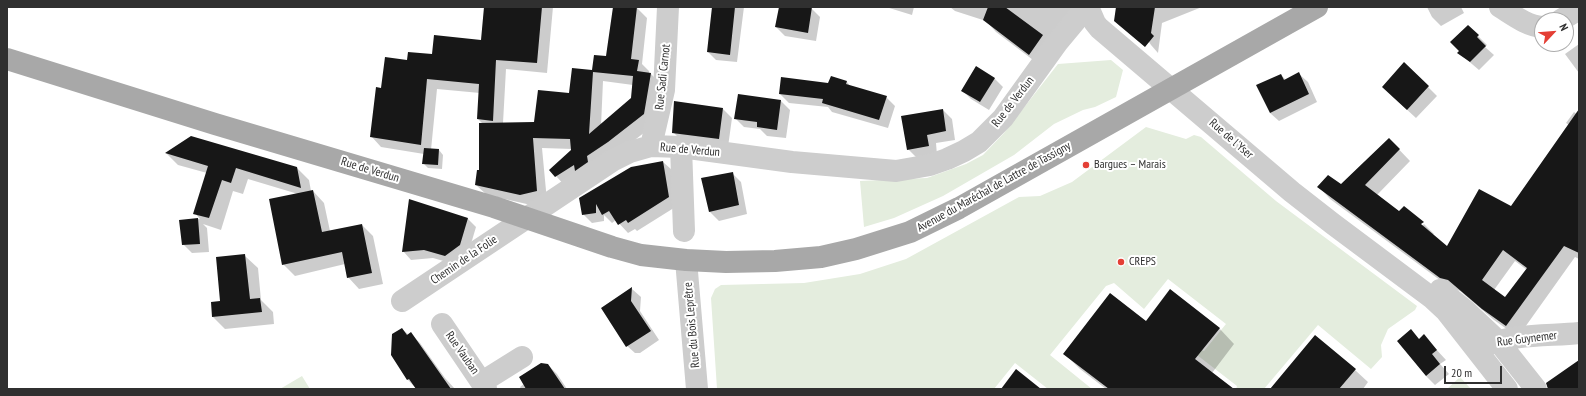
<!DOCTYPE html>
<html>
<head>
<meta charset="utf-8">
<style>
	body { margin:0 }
	#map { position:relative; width:1586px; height:396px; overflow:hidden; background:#fff; font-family:"PT Sans Narrow",sans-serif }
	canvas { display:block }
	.frame { position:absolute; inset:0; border:8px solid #303030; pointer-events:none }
	.north { position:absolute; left:1534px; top:12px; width:40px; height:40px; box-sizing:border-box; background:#fff; border:1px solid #acacac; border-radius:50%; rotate:64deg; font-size:11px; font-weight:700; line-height:16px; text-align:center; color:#303030 }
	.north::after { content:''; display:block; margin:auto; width:14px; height:18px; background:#e43f35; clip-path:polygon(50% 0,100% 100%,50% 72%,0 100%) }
	.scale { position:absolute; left:1444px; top:366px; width:58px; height:18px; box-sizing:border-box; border:2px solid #303030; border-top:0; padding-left:5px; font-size:12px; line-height:14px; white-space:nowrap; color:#303030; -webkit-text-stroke:3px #fff; paint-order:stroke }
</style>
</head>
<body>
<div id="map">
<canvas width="1586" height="396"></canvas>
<div class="frame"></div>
<div class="north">N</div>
<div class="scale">20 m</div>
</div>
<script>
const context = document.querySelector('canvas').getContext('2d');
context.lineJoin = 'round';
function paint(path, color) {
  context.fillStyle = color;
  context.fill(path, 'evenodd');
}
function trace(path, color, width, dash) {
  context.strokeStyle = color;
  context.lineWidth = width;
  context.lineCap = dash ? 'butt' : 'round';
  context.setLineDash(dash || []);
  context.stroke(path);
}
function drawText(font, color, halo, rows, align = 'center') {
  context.font = font + ' "PT Sans Narrow",sans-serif';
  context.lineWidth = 4;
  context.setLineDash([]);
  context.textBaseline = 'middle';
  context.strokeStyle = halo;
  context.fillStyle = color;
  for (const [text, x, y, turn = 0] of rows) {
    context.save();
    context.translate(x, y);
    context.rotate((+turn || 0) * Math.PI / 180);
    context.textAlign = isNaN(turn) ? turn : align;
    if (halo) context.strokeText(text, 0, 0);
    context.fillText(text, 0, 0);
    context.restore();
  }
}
const green = new Path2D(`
	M 1111,60 L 1123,70 L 1116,97 L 1095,107 L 1083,110 L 1054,124 L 1014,155 L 943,196 L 894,218 L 864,227 L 860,181 L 927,178 L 966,164 L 983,155 L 1004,133 L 1058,64 Z
	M 1146,127 L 1186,139 L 1194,135 L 1201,137 L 1276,201 L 1417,306 L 1415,310 L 1388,329 L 1381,345 L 1382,357 L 1371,369 L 1318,325 L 1264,389 L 1236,389 L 1237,386 L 1197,355 L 1201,350 L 1204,351 L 1226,324 L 1168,279 L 1144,309 L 1114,283 L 1106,286 L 1050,355 L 1092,389 L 1048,389 L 1015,363 L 994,389 L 717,389 L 711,298 L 715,289 L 721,285 L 804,283 L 860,274 L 906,259 L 1019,197 L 1040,196 L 1072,182 Z
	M 302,376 L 310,389 L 280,389 Z
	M 1460,377 L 1471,389 L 1447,389 Z`);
const shadow = new Path2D(`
	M 485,7 L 553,7 L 547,73 L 506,69 L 503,123 L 535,123 L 570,95 L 607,57 L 614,7 L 637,8 L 647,18 L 642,64 L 649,71 L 649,74 L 651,74 L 661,84 L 654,125 L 618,153 L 566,187 L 556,176 L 572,149 L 542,148 L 547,201 L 531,205 L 487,195 L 476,185 L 480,172 L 483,124 L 478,119 L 480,93 L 437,89 L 431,150 L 439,150 L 443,155 L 442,169 L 428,168 L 423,163 L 424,154 L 381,147 L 371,136 L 382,89 L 408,61 L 482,41 ZM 603,81 L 633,85 L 632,98 L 601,126 Z
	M 713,7 L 744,7 L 737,62 L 716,60 L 708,52 Z
	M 780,7 L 802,7 L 812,9 L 820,17 L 816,41 L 785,36 L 776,27 Z
	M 886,7 L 914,7 L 912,15 Z
	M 950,7 L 1085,7 L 1041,66 L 996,32 L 986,21 L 955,11 Z
	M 1126,7 L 1202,7 L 1162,23 L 1158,53 L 1151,45 Z
	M 1427,7 L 1461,7 L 1464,13 L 1441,26 L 1432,17 Z
	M 1468,26 L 1487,45 L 1485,47 L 1494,55 L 1479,70 L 1459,53 Z
	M 1579,44 L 1579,73 L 1565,54 Z
	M 1404,63 L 1437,96 L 1416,118 L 1391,95 Z
	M 1299,74 L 1308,82 L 1317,102 L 1279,121 L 1270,113 L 1281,75 L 1286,80 Z
	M 994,78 L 1003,87 L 989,110 L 971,99 L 962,90 Z
	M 847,82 L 851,87 L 886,97 L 895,106 L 888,128 L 832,112 L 828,107 L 789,103 L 780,94 Z
	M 739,96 L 781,101 L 790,110 L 786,138 L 767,136 L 760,129 L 744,127 L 735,118 Z
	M 723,109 L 732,118 L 728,147 L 682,141 L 673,132 Z
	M 943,110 L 952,119 L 955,140 L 936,143 L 937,155 L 917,158 L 908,149 Z
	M 1574,112 L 1579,116 L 1579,259 L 1575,257 L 1518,337 L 1494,320 L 1460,291 L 1452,289 L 1330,199 L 1319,187 L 1341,186 L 1389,139 L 1410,161 L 1377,195 L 1419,229 L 1424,224 L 1434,234 L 1433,235 L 1447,247 L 1511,207 L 1569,125 L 1566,123 ZM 1515,261 L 1527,270 L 1506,299 L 1494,290 Z
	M 166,153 L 297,168 L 309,180 L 311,191 L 313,191 L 324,203 L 330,231 L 362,225 L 373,236 L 383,284 L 359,289 L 348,277 L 345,264 L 295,276 L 283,264 L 298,194 L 248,179 L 243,194 L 233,191 L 221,230 L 203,224 L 207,228 L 209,252 L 192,253 L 183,244 L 180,221 L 200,219 L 195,213 L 207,173 L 178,165 Z
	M 663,162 L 672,170 L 677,206 L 637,231 L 635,229 L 628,233 L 616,220 L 612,223 L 604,215 L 604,221 L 592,223 L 583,214 L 631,168 Z
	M 732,173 L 741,182 L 747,214 L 719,221 L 710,212 L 702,178 Z
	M 410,201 L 468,219 L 476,227 L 468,254 L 454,264 L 433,258 L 411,260 L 403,251 Z
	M 245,256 L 258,268 L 261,300 L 273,312 L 274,324 L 225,329 L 212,316 Z
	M 632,289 L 641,297 L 640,311 L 659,340 L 640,353 L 635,353 L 625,344 L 602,308 Z
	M 1146,322 L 1219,328 L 1234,344 L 1212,373 L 1232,389 L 1106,389 L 1080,369 L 1065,354 Z
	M 402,329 L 409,335 L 411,334 L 420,343 L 445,378 L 455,389 L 417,389 L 408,380 L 392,355 Z
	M 1424,336 L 1446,360 L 1440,364 L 1449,374 L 1435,385 L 1426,376 L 1420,340 Z
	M 548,365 L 557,374 L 567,389 L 521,389 L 520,387 Z
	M 1355,370 L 1368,382 L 1363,389 L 1272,389 Z`);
const building = new Path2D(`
	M 484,7 L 542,7 L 537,63 L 496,60 L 493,121 L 477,119 L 479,84 L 427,79 L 421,145 L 370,137 L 376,87 L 381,88 L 385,57 L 407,60 L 408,52 L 432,54 L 434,35 L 481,40 Z
	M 613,7 L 637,7 L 631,59 L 639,60 L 637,71 L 651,73 L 644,114 L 608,142 L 587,156 L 588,162 L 575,171 L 574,165 L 555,177 L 549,170 L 571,150 L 570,139 L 533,138 L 537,191 L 520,195 L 475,185 L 477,170 L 479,170 L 479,123 L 534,122 L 538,90 L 569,93 L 572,68 L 592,70 L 594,55 L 606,56 ZM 593,72 L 633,76 L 631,98 L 589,134 Z
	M 712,7 L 735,7 L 730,55 L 707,52 Z
	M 779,7 L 812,7 L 808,33 L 775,27 Z
	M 988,7 L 1005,7 L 1043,35 L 1029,55 L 983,20 Z
	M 1116,7 L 1155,7 L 1151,33 L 1154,36 L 1145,47 L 1114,21 Z
	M 1468,25 L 1479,35 L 1477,37 L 1486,46 L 1470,62 L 1457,53 L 1459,51 L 1450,42 Z
	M 1404,62 L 1429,86 L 1407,110 L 1382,87 Z
	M 976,66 L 995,78 L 980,102 L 961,91 Z
	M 1299,72 L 1309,94 L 1270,113 L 1256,85 L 1281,74 L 1284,80 Z
	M 831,76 L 847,81 L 846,84 L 887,96 L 879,120 L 822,103 L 823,99 L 779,94 L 781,77 L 828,83 Z
	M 738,94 L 781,100 L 777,130 L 757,127 L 757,122 L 734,119 Z
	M 674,101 L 723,108 L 719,139 L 672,133 Z
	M 943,109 L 946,131 L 927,135 L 929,146 L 907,150 L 901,116 Z
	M 1579,109 L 1579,253 L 1564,246 L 1506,326 L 1482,309 L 1448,280 L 1440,278 L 1317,187 L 1328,175 L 1341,184 L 1389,138 L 1400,149 L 1365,185 L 1399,211 L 1404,206 L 1424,222 L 1421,224 L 1447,246 L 1479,189 L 1511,206 ZM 1503,250 L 1527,268 L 1505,297 L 1482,280 Z
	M 191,136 L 297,167 L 301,188 L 236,168 L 231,183 L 222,180 L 209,218 L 193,214 L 208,166 L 165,153 Z
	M 424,148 L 439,149 L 438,165 L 422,164 Z
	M 663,161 L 669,197 L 628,223 L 626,220 L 618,225 L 609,211 L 602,215 L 596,204 L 596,213 L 582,215 L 579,198 L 631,167 Z
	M 733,172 L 739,205 L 709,212 L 701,178 Z
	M 313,190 L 322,232 L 362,224 L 372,273 L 347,278 L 342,252 L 282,265 L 269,199 Z
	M 409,199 L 468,218 L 460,245 L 445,256 L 424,250 L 402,252 Z
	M 198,218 L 200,244 L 182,245 L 179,220 Z
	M 245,254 L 250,299 L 260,298 L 262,312 L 212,317 L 211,302 L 220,301 L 216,257 Z
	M 632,287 L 631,301 L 651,331 L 626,347 L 601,308 Z
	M 1170,289 L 1220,328 L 1195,359 L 1234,389 L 1109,389 L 1063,354 L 1110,293 L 1146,321 Z
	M 402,328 L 407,335 L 411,332 L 451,389 L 416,389 L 409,379 L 407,380 L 391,355 L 392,334 Z
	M 1411,329 L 1419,339 L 1424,334 L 1437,350 L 1432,354 L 1440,364 L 1426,376 L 1397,341 Z
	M 1315,335 L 1356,369 L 1339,389 L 1270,389 Z
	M 1579,360 L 1579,389 L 1548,389 L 1546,383 Z
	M 541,363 L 548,364 L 565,389 L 526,389 L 519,377 Z
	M 1016,369 L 1041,389 L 1001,389 Z`);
const minor = new Path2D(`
	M 1088,7 L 1095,23 L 1099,28 L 1292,192 L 1333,224 L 1432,298 L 1446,311 L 1507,389
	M 1500,7 C 1513,15 1527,26 1542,27
	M 1561,20 L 1579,9
	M 651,146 L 664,90 L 668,7
	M 681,147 L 684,231
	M 686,260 L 697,389
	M 1440,290 L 1465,310 L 1498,341 L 1536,389
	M 402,301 L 612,161 L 630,152 L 651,146 L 681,147 L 792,162 L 896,171 L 930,165 L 947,159 L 964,151 L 979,142 L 1003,118 L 1057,43 L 1087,7
	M 442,324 L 486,389
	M 1487,345 C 1512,334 1552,336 1579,333
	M 482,382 L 522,357`);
const major = new Path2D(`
	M 7,59 L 215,124 L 494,207 L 612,247 L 641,255 L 686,260 L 726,262 L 775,261 L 821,257 L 856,249 L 910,232 L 959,208 L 1317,7`);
const markers = [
	[1086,165,4,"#e43f35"],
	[1121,262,4,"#e43f35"]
];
const streetNames = [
	["Rue Sadi Carnot",663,77,-84],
	["Rue de Verdun",1013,102,-52],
	["Rue de l'Yser",1231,139,41],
	["Rue de Verdun",690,150,5],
	["Rue de Verdun",370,170,17],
	["Avenue du Maréchal de Lattre de Tassigny",994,187,-29],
	["Chemin de la Folie",464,260,-34],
	["Rue du Bois Leprêtre",692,325,-95],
	["Rue Guynemer",1527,339,-7],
	["Rue Vauban",462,353,55]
];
const poiNames = [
	["Bargues – Marais",1094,165],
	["CREPS",1129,262]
];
paint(green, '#e4edde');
paint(shadow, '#0003');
paint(building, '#171717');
trace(minor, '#cdcdcd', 22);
trace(major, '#a8a8a8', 22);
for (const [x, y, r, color] of markers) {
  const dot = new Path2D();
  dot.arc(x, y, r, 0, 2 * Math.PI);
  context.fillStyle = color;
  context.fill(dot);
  trace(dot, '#fff', 1.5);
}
drawText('12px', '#303030', '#fff', streetNames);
drawText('12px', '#303030', '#fff', poiNames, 'left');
</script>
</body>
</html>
